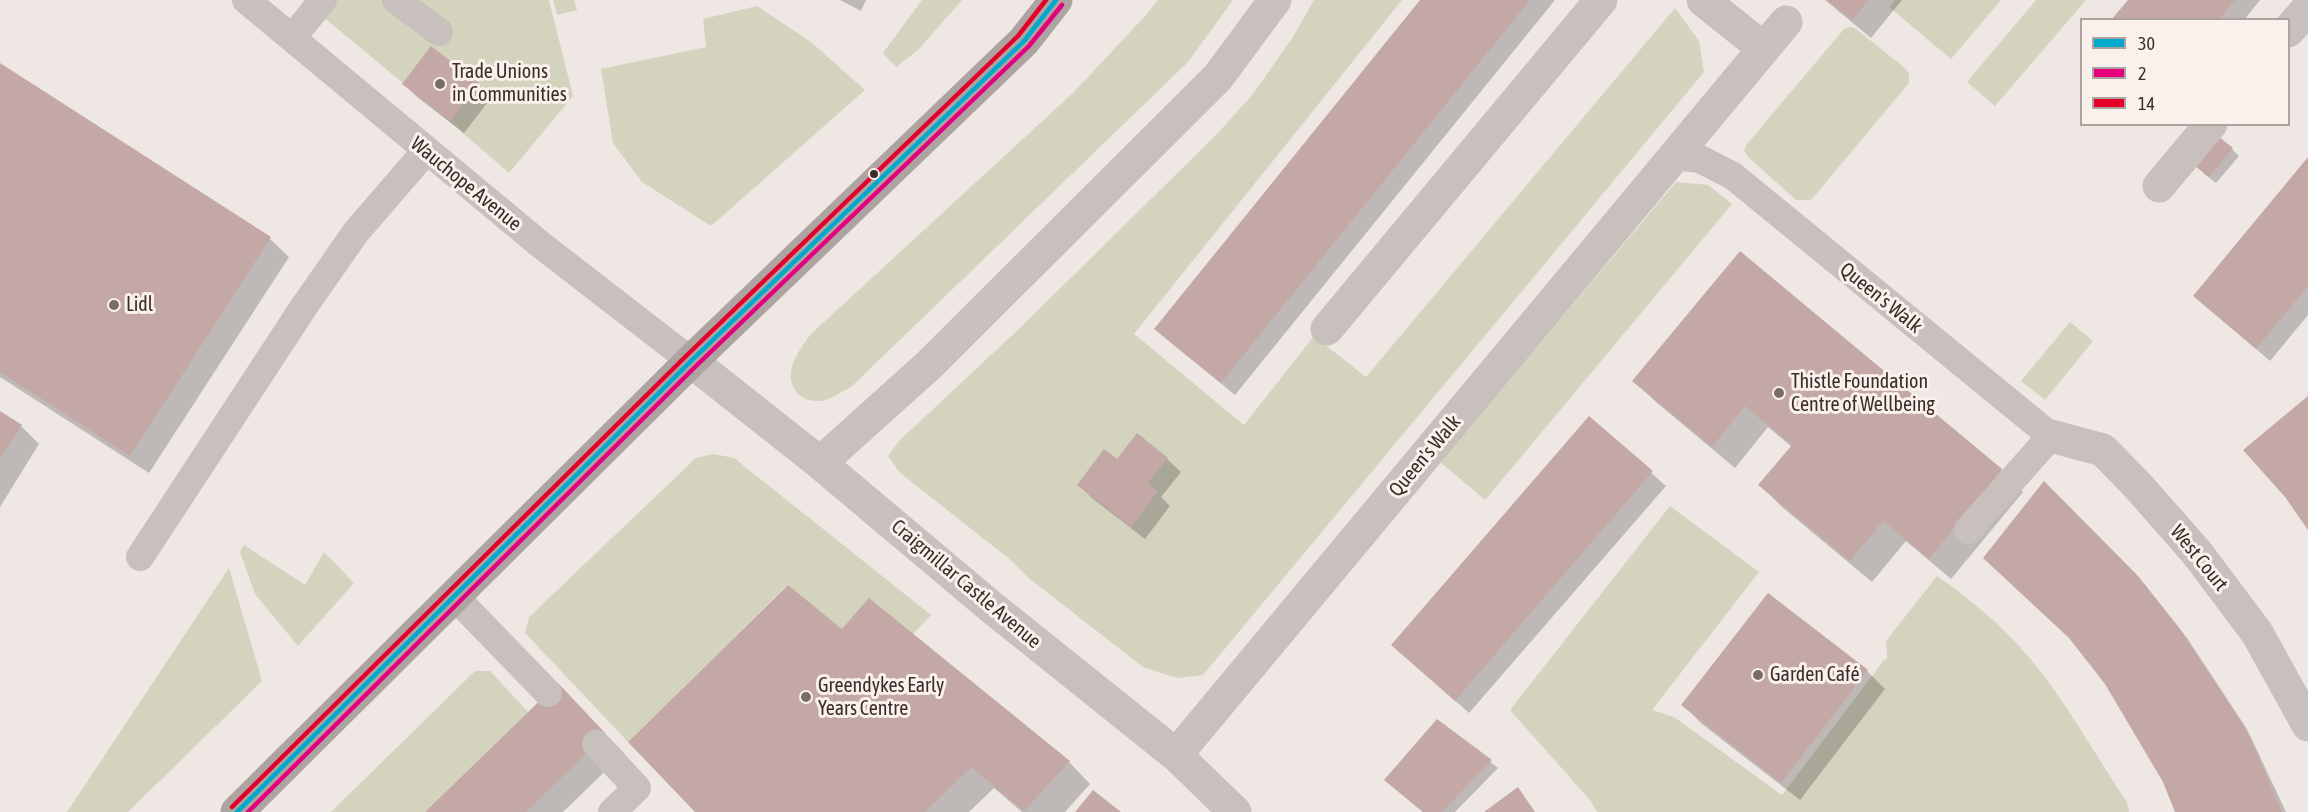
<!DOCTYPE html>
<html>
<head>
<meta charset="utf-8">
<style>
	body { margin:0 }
	#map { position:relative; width:2308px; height:812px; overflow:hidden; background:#eee7e4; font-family:"Asap Condensed",sans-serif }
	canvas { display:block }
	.legend { position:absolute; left:2080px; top:18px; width:210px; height:108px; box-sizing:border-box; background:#fbf1ec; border:2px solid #aea29e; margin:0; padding:8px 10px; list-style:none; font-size:18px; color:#3a2c2a }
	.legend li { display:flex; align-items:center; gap:12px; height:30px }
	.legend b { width:30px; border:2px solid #aea29e }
</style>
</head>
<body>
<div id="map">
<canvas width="2308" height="812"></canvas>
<ul class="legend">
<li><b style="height:8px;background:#00a9ce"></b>30</li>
<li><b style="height:8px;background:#e5007d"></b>2</li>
<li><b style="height:8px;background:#e4002b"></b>14</li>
</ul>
</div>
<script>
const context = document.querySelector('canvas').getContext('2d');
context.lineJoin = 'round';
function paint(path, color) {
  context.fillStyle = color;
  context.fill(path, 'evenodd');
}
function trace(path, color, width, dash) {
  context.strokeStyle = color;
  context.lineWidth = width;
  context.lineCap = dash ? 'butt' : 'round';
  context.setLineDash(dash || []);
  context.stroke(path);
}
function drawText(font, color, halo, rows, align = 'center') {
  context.font = font + ' "Asap Condensed",sans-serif';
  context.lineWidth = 6;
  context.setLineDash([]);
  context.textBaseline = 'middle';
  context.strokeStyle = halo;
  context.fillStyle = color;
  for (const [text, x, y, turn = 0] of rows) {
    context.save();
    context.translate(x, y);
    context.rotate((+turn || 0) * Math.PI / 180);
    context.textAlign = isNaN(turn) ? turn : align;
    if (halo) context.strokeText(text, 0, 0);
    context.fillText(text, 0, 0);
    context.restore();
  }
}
const green = new Path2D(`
	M 303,0 L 549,0 L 573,96 L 509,173 C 442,114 372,58 303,0 Z
	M 553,0 L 574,0 L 577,10 L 557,15 Z
	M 922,0 L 962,0 L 918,50 L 896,67 L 883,53 Z
	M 1158,0 L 1233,0 L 1188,62 L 851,387 C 842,391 833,398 825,400 C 818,402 807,401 802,397 C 778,379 798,351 811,334 L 1074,92 L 1146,15 Z
	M 1314,0 L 1402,0 L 1134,334 L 1244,425 L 1314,336 L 1366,377 L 1675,8 L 1699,41 L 1704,72 L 1203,675 L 1177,678 L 1143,667 L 1030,579 L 1008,558 L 899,472 L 888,456 L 899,441 L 1022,326 L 1218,133 L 1253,94 L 1293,37 Z
	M 1895,0 L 2001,0 L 1951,59 L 1889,7 Z
	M 2036,0 L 2086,0 L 1995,106 L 1967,82 Z
	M 757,6 L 811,42 L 865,90 L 711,226 L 642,182 L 613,143 L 601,69 L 706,47 L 703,19 Z
	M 1850,27 L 1855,28 L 1906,69 L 1909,74 L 1909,83 L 1811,200 L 1796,200 L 1747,156 L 1744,150 L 1747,144 L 1844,29 Z
	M 1676,182 L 1708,185 L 1732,204 L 1485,500 L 1440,462 Z
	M 2070,322 L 2093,341 L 2045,400 L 2021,381 Z
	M 714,454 L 734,458 L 931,615 L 913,634 L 842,629 L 787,585 L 628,742 L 525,633 L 529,617 L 696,458 Z
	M 1670,506 L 1759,572 L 1652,710 L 1674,717 L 1782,795 L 1884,660 L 1887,659 L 1886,641 L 1937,576 C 1966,596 1994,619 2017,644 C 2059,688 2093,752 2127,802 L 2129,812 L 1597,812 L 1590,800 L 1510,710 Z
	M 244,545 L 305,585 L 324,552 L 354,583 L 298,646 L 255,594 L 240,552 Z
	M 229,568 L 262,681 L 128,812 L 67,812 Z
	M 475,671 L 490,671 L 528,712 L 425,812 L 331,812 Z`);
const shadow = new Path2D(`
	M 840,0 L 866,0 L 861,11 Z
	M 1422,0 L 1555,0 L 1235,395 L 1170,342 L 1156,329 Z
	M 1825,0 L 1902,0 L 1871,38 Z
	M 2130,0 L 2260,0 L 2244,20 L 2113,20 Z
	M 0,65 L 270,239 L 289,257 L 149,473 L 0,377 Z
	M 404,84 L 478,84 L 491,98 L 464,133 L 417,97 Z
	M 2232,149 L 2239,156 L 2216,183 L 2203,173 Z
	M 2308,160 L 2308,315 L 2270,361 L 2195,296 Z
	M 1740,253 L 2001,470 L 2023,492 L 1951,579 L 1906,541 L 1872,582 L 1782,507 L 1760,485 L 1792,447 L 1768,427 L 1735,468 L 1656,402 L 1634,381 Z
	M 0,413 L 21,426 L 39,444 L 0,507 Z
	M 1589,418 L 1666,486 L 1469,713 L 1393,645 Z
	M 1167,459 L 1181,472 L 1161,497 L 1170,506 L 1145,539 L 1093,499 L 1079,485 L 1117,462 Z
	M 2044,483 L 2145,585 L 2187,638 L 2247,729 L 2286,812 L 2176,812 Z
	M 843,631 L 1069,762 L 1090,784 L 1065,812 L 1022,812 L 994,788 L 969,812 L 698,812 Z
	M 1867,671 L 1885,689 L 1800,800 L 1702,724 L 1683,705 Z
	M 576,704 L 624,753 L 563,812 L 427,812 Z
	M 1437,721 L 1498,768 L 1455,812 L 1423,812 L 1393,787 Z`);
const building = new Path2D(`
	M 1420,0 L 1530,0 L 1221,383 L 1154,329 Z
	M 1827,0 L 1869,0 L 1852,20 Z
	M 2128,0 L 2235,0 L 2219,20 L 2111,20 Z
	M 431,46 L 479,83 L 450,121 L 402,84 Z
	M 0,63 L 271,237 L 130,456 L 0,372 Z
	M 2218,136 L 2233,148 L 2209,177 L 2195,166 Z
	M 2308,157 L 2308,286 L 2256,349 L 2193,296 Z
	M 1740,251 L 2002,469 L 1929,559 L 1883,521 L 1850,561 L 1758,485 L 1792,445 L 1745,406 L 1712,447 L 1632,381 Z
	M 2308,396 L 2308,530 L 2285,497 L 2243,450 Z
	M 0,411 L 22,425 L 0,459 Z
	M 1589,416 L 1653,471 L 1455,701 L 1391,645 Z
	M 1137,433 L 1168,458 L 1148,483 L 1158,491 L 1131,527 L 1077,485 L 1104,449 L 1117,459 Z
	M 2044,481 L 2138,576 L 2180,629 L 2240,720 L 2252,742 L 2282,812 L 2175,812 L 2163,782 L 2105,684 L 2069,638 L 1983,558 Z
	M 788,585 L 842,629 L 869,598 L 1070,761 L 1024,811 L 971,767 L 925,812 L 695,812 L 628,742 Z
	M 1768,593 L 1868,670 L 1781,783 L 1681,705 Z
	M 558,683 L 606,734 L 526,812 L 425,812 Z
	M 1437,719 L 1492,760 L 1442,812 L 1423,812 L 1384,780 Z
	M 1518,787 L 1535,812 L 1484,812 Z
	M 1093,790 L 1121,812 L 1075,812 Z`);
const service = new Path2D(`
	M 246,0 L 541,245 L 691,361
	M 396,0 L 439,32
	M 292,38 L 323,0
	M 1674,156 L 1700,159 L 1733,176 L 2051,436 L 1968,530
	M 140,557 L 303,308 L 356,232 L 426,151
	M 455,597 L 548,693
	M 596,744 L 637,788 L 612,812`);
const minor = new Path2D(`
	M 1703,0 L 1763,48
	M 2288,31 L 2308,8
	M 2159,186 L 2211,124
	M 1327,329 L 1601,0
	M 691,361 L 820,463 L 990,606 L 1176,755 L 1235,812
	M 2051,436 L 2103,450 L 2139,487 L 2197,553 L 2257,633 L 2308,725
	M 820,463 L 929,365 L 1218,77 L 1275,0
	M 1176,755 L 1786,22`);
const primary = new Path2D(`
	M 237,812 L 691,361 L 1024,41 L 1056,0`);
const bus1 = new Path2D(`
	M 237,812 L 691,361 L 1024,41 L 1056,0`);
const bus2 = new Path2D(`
	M 248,812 L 696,366 L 1029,46 L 1062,5`);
const bus3 = new Path2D(`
	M 232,807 L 686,356 L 1018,36 L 1046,0`);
const markers = [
	[440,84,6,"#796d6b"],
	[874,174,5,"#3a2c2a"],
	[114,305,6,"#796d6b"],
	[1779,393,6,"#796d6b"],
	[1758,675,6,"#796d6b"],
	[806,697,6,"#796d6b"]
];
const poiNames = [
	["Trade Unions",452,72],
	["in Communities",452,95],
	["Lidl",126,305],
	["Thistle Foundation",1791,382],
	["Centre of Wellbeing",1791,405],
	["Garden Café",1770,675],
	["Greendykes Early",818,686],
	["Years Centre",818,709]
];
const streetNames = [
	["Wauchope Avenue",466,184,39],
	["Queen's Walk",1881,298,39],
	["Queen's Walk",1425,456,-50],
	["West Court",2199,558,51],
	["Craigmillar Castle Avenue",966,584,40]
];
paint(green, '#d4d3be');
paint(shadow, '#0003');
paint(building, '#c3a8a5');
trace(service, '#c8c0bd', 28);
trace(minor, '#c8c0bd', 33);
trace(primary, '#ada4a2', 33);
trace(bus1, '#00a9ce', 4.5);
trace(bus2, '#e5007d', 4.5);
trace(bus3, '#e4002b', 4.5);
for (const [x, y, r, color] of markers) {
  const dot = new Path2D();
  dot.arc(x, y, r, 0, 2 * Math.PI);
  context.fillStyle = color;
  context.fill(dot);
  trace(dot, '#fbf1ec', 2);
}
drawText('20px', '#3a2c2a', '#fbf1ec', poiNames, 'left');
drawText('20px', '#3a2c2a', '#fbf1ec', streetNames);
</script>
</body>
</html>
